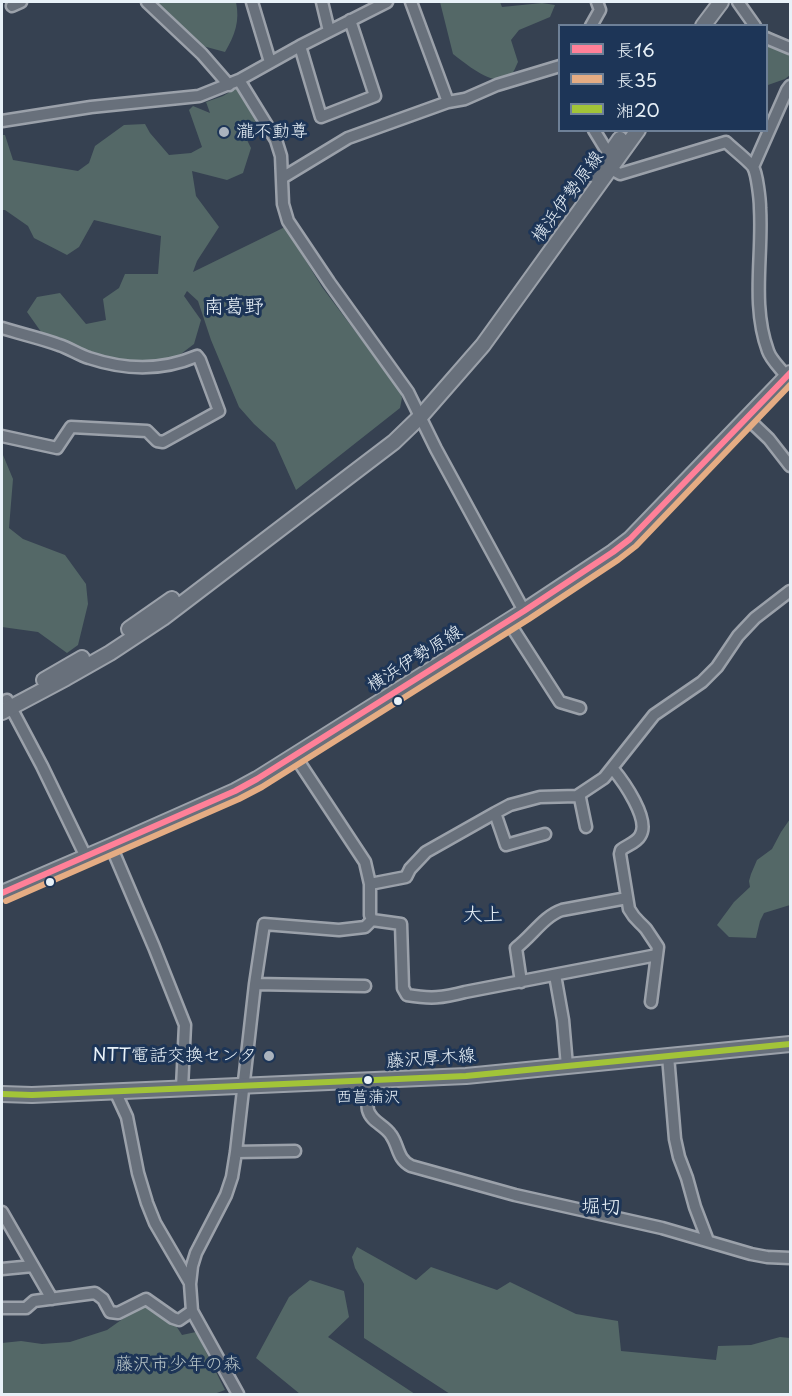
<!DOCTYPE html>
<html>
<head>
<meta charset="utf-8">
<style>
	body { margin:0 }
	#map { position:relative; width:792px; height:1396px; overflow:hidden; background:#364151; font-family:"Playpen Sans","Klee One",sans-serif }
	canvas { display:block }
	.frame { position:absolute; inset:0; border:3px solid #e8f1f8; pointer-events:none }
	.legend { position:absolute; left:558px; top:24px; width:210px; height:108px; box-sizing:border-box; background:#1d3557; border:2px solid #6e8097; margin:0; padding:8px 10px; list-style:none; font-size:18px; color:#e8f1f8 }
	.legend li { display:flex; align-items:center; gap:12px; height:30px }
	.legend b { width:30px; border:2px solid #6e8097 }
</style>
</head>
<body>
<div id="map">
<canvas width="792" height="1396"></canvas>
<div class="frame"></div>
<ul class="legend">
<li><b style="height:8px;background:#ff8098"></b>長16</li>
<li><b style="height:8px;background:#e5ac83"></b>長35</li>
<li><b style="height:8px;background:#a2c438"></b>湘20</li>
</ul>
</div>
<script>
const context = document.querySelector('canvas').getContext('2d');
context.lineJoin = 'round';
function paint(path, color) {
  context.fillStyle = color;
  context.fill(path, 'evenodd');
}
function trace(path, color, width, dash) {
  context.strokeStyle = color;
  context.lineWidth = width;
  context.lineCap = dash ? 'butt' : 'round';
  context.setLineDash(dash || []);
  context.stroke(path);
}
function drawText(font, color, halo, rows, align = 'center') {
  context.font = font + ' "Playpen Sans","Klee One",sans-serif';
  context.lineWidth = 6;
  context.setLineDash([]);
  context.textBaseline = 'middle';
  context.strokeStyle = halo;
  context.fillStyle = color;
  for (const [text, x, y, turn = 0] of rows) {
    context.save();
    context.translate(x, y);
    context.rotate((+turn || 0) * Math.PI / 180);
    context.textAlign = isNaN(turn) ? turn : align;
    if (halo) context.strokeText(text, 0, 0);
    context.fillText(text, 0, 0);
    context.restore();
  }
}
const green = new Path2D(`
	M 145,2 L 236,2 C 240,21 235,35 225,52 L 199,45 Z
	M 440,2 L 500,2 L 502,7 L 542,3 L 555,5 L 550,17 L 519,30 L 511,40 L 518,62 C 516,66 514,72 511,75 C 497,91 465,63 453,54 Z
	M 766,29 C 792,44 791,47 790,75 L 785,79 L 768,85 L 766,84 Z
	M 238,87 L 260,122 L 243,132 L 251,148 L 243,173 L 227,180 L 192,171 L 196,196 L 219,227 L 197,261 L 193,272 L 285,227 L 322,287 L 400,391 L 402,398 L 400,408 L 296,490 L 275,443 L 254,424 L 239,407 L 211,340 L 198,301 L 187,291 L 184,296 L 201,320 L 194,344 L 177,357 L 138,367 L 105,361 L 44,336 L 27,312 L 37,297 L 60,293 L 86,324 L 106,320 L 103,299 L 119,288 L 125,274 L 158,274 L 161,236 L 94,220 L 79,247 L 67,255 L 34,238 L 28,226 L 5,210 L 2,210 L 2,135 L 5,135 L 13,160 L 78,171 L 89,163 L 95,146 L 124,125 L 145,124 L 150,133 L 169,155 L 191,153 L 202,147 L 189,110 L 193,106 L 210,113 L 206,102 L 223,96 Z
	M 3,455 L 13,479 L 9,528 L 23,539 L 65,555 L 86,584 L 88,604 L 78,645 L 67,653 L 38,632 L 2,627 Z
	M 790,819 L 790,905 L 764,913 L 760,921 L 756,938 L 729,937 L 717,925 L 734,902 L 750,887 L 749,881 L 751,874 L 757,860 L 772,849 L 781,832 Z
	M 357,1247 L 416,1280 L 431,1267 L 497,1290 L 510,1282 L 576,1314 L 618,1321 L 621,1351 L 716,1360 L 718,1346 L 751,1345 L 780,1337 L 790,1338 L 790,1394 L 450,1394 L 364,1338 L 364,1284 L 355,1268 L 352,1257 Z
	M 310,1280 L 344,1291 L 349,1317 L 328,1337 L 415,1394 L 300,1394 L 256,1358 L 289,1297 Z
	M 141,1306 L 157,1306 L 173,1321 L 182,1335 L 196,1332 L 225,1390 L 214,1394 L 2,1394 L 2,1343 L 21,1341 L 42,1344 L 70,1342 L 107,1330 Z`);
const minor = new Path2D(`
	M 147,2 L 202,54 L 229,85
	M 252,2 L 270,62
	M 322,2 L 329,31
	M 411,2 L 448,102
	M 738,2 L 755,26
	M 12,6 L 21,2
	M 591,26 L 600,10 L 597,2
	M 766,38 L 790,48
	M 300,46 L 321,117 L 375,96 L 350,20
	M 239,80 L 276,140 L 281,156 L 283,204 L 288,221 L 329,282 L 408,392 L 436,449 L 524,611
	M 2,121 L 91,107 L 199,96 L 239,80 L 300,46 L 387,2
	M 594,130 L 605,148 L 611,153
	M 753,167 L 787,90 L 790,86
	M 611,169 L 620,174 L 726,142 C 731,147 750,162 753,167 C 757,173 760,200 760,208 C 763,255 751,305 768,351 C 771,360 781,369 787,377
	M 282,178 L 348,138 L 448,102 L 465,99 L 497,85 L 560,66
	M 2,328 C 21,334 40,338 59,345 C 69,348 79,355 89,358 C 125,370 162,371 197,356 L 200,360 L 219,411 L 163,442 L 157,441 L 147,431 L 71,427 L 57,448 L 2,436
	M 747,418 L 769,439 L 790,466
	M 508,621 L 560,702 L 580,708
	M 7,700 L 42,766 L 86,857
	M 613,769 C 623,781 651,820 640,836 C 636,843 627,845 621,850 L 620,854 L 629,909 C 635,920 639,921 646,929 C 650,935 654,941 658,947 L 651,1002
	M 577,796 L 580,798 L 586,827
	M 495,813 L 506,845 L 545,834
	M 111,846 L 154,947 L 185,1025 L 182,1088
	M 370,884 L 406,877 L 410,869 L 426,852 L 495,813 L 510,805 L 540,797 L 577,796 L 604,778 L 654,715 L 702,682 L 717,667 L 738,636 L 755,618 L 790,591
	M 372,920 L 401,924 L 403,988 L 407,995 C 431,999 442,998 465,992 L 657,955
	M 555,975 L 563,1020 L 567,1066
	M 521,982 L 516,948 C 532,936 544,916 562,910 L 627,898
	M 255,984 L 365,986
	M 668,1056 L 675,1139 L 679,1157 L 687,1178 L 695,1207 L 708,1241
	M 370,1081 C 369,1090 366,1101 368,1110 C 371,1122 385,1125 391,1135 C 399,1146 397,1159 411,1166 L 515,1195 L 662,1228 L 751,1254 L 767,1257 L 790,1258
	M 115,1091 L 127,1117 L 138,1173 L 147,1203 L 155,1223 L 190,1283
	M 236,1152 L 295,1151
	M 2,1212 L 52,1299
	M 2,1269 L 33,1266
	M 2,1308 L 26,1308 L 34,1301 L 95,1293 L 103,1299 L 110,1312 L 118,1313 L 146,1299 L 173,1318 L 179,1320 L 192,1311
	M 238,1394 L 192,1311 L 190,1284 L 192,1266 L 196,1253 L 226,1195 L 232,1177 L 236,1152 L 255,984 L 264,924 L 339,930 L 365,927 L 372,920 L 370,915 L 370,884 L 365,862 L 295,756`);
const major = new Path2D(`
	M 703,26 L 721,2
	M 595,175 L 620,139
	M 129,629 L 172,599
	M 44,680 L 82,658
	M 2,712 L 66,678 L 110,653 L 163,618 L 394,442 L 421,416 L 483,345 L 638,130
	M 2,893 L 111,846 L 235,791 L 257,779 L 524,611 L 613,552 L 630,539 L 790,373
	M 2,1094 L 32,1095 L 466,1076 L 790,1044`);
const bus1 = new Path2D(`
	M 2,893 L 235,791 L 257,779 L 524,611 L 613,552 L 630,539 L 790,373`);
const bus2 = new Path2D(`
	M 6,901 L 239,799 L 262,787 L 529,619 L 618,560 L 636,546 L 790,385`);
const bus3 = new Path2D(`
	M 2,1094 L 32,1095 L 466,1076 L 790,1044`);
const markers = [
	[224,132,6,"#aab3be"],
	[398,701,5,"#e8f1f8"],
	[50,882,5,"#e8f1f8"],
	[269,1056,6,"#aab3be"],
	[368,1080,5,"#e8f1f8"]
];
const busNames = [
	["西菖蒲沢",368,1098]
];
const poiNames = [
	["瀧不動尊",236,132],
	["NTT電話交換センタ",257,1056,"right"]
];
const streetNames = [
	["横浜伊勢原線",568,197,-54],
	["横浜伊勢原線",415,659,-32],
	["藤沢厚木線",431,1059,-4]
];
const parkNames = [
	["藤沢市少年の森",178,1365]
];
const neighbourhoodNames = [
	["南葛野",234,307],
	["大上",483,915],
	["堀切",601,1207]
];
paint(green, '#546867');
trace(minor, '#9ba1aa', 15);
trace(major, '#9ba1aa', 18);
trace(minor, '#68707b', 10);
trace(major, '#68707b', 14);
trace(bus1, '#ff8098', 6);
trace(bus2, '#e5ac83', 6);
trace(bus3, '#a2c438', 6);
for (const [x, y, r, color] of markers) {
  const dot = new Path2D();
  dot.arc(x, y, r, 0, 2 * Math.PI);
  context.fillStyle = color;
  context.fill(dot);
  trace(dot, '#1d3557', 2);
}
drawText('16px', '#e8f1f8', '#1d3557', busNames);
drawText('18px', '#e8f1f8', '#1d3557', poiNames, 'left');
drawText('18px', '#e8f1f8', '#1d3557', streetNames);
drawText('18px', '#b6c3c6', '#1d3557', parkNames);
drawText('20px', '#e8f1f8', '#1d3557', neighbourhoodNames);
</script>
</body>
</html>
